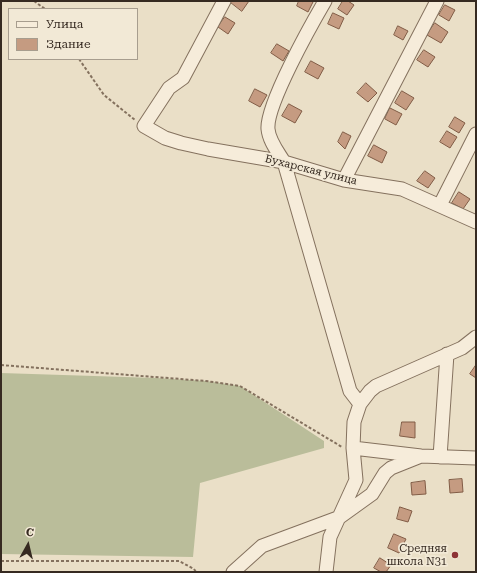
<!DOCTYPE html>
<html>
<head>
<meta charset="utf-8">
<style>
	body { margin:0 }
	#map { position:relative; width:477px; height:573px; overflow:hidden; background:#eadfc7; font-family:"Roboto Serif",serif }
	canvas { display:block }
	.frame { position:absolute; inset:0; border:2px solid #362a21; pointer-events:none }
	.legend { position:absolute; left:8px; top:8px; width:130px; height:52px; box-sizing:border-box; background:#f2e9d6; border:1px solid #a79d8e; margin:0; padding:5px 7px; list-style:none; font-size:12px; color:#362a21 }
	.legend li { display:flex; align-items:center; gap:8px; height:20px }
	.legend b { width:20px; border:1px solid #a79d8e }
	.north { position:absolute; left:8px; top:525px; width:40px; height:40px; -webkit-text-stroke:3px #f2e9d6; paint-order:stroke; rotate:8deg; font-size:11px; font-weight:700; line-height:16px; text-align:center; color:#362a21 }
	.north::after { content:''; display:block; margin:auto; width:14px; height:18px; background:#362a21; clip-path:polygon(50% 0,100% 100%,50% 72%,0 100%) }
</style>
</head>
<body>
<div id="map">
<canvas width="477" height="573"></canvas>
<div class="frame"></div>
<ul class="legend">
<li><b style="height:5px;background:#f6ecda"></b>Улица</li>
<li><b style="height:11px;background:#c59b81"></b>Здание</li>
</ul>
<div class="north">С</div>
</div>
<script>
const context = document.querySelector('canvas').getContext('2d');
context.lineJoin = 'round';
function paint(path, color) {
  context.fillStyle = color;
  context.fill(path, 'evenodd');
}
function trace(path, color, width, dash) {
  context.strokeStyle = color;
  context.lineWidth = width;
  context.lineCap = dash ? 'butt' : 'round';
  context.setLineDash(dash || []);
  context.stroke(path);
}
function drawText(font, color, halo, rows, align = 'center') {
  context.font = font + ' "Roboto Serif",serif';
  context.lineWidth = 3.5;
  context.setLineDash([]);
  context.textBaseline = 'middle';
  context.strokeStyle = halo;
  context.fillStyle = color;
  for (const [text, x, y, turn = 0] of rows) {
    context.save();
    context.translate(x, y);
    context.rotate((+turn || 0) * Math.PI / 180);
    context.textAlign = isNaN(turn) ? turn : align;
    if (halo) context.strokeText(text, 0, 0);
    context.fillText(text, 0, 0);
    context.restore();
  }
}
const cemetery = new Path2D(`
	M 1,373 L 156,378 L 206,381 L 240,386 L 324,441 L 324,448 L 200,483 L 193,557 L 1,554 Z`);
const building = new Path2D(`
	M 229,1 L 249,1 L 242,11 Z
	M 299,1 L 311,1 L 313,2 L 308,12 L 297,6 Z
	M 343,1 L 348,1 L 354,5 L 347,15 L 338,9 Z
	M 445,5 L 455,10 L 449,21 L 439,15 Z
	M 333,13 L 344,18 L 339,29 L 328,24 Z
	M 225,17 L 235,23 L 228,34 L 218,27 Z
	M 435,23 L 448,32 L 441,43 L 427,35 Z
	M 398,26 L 408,31 L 403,40 L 394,35 Z
	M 277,44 L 289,51 L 283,61 L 271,53 Z
	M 424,50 L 435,57 L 428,67 L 417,60 Z
	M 311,61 L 324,68 L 318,79 L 305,72 Z
	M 366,83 L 377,93 L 368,102 L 357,93 Z
	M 255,89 L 267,95 L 260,107 L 249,101 Z
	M 402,91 L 414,98 L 406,110 L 395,103 Z
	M 289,104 L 302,111 L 295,123 L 282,116 Z
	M 390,108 L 402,114 L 396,125 L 385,119 Z
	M 455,117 L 465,123 L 459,133 L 449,127 Z
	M 447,131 L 457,137 L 450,148 L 440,142 Z
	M 343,132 L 351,136 L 345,149 L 338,142 Z
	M 374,145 L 387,152 L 382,163 L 368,156 Z
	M 425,171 L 435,178 L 428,188 L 417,181 Z
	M 459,192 L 470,199 L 463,209 L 452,203 Z
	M 476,365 L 476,378 L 470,374 Z
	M 402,422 L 415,422 L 415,438 L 400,436 Z
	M 462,479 L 463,492 L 450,493 L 449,480 Z
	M 425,481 L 426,494 L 412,495 L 411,483 Z
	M 400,507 L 412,511 L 408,522 L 397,519 Z
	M 394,534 L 406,539 L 399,553 L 388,548 Z
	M 380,558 L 391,565 L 386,572 L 381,572 L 374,568 Z`);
const path = new Path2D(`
	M 34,1 L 45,9
	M 79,59 L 104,95 L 135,120
	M 1,365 L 206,381 L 240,386 L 342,447
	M 1,561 L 179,561 L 194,569 L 196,572`);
const minor = new Path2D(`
	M 224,1 L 183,78 L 169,88 L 144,126 L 165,138 L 181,143 L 208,149 L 284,162 L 344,180 L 402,189 L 476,222
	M 325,1 C 311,25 266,105 268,129 C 269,141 278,152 284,162 L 350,391 L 360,404
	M 344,180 L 437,1
	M 440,205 L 476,134
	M 353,448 L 421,456 L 476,458
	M 440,457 L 447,354
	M 233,572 L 262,546 L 340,517 L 372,494 L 385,473 L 391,468 L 421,456
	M 326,572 L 330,537 L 356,480 L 353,448 L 354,422 L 360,404 L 370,391 L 376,386 L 462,348 L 476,337`);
const markers = [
	[455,555,4,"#8e3438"]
];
const streetNames = [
	["Бухарская улица",311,170,14]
];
const poiNames = [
	["Средняя",447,549],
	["школа N31",447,562]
];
paint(cemetery, '#babd9a');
paint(building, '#c59b81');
trace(building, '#815c46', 1);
trace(minor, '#84715e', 15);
trace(path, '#84715e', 2, [3, 2]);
trace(minor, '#f6ecda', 13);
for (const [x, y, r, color] of markers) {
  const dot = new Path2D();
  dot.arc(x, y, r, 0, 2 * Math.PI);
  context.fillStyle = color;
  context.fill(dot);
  trace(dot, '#f2e9d6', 1.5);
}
drawText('11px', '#362a21', '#f2e9d6', streetNames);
drawText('11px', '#362a21', '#f2e9d6', poiNames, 'right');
</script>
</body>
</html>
